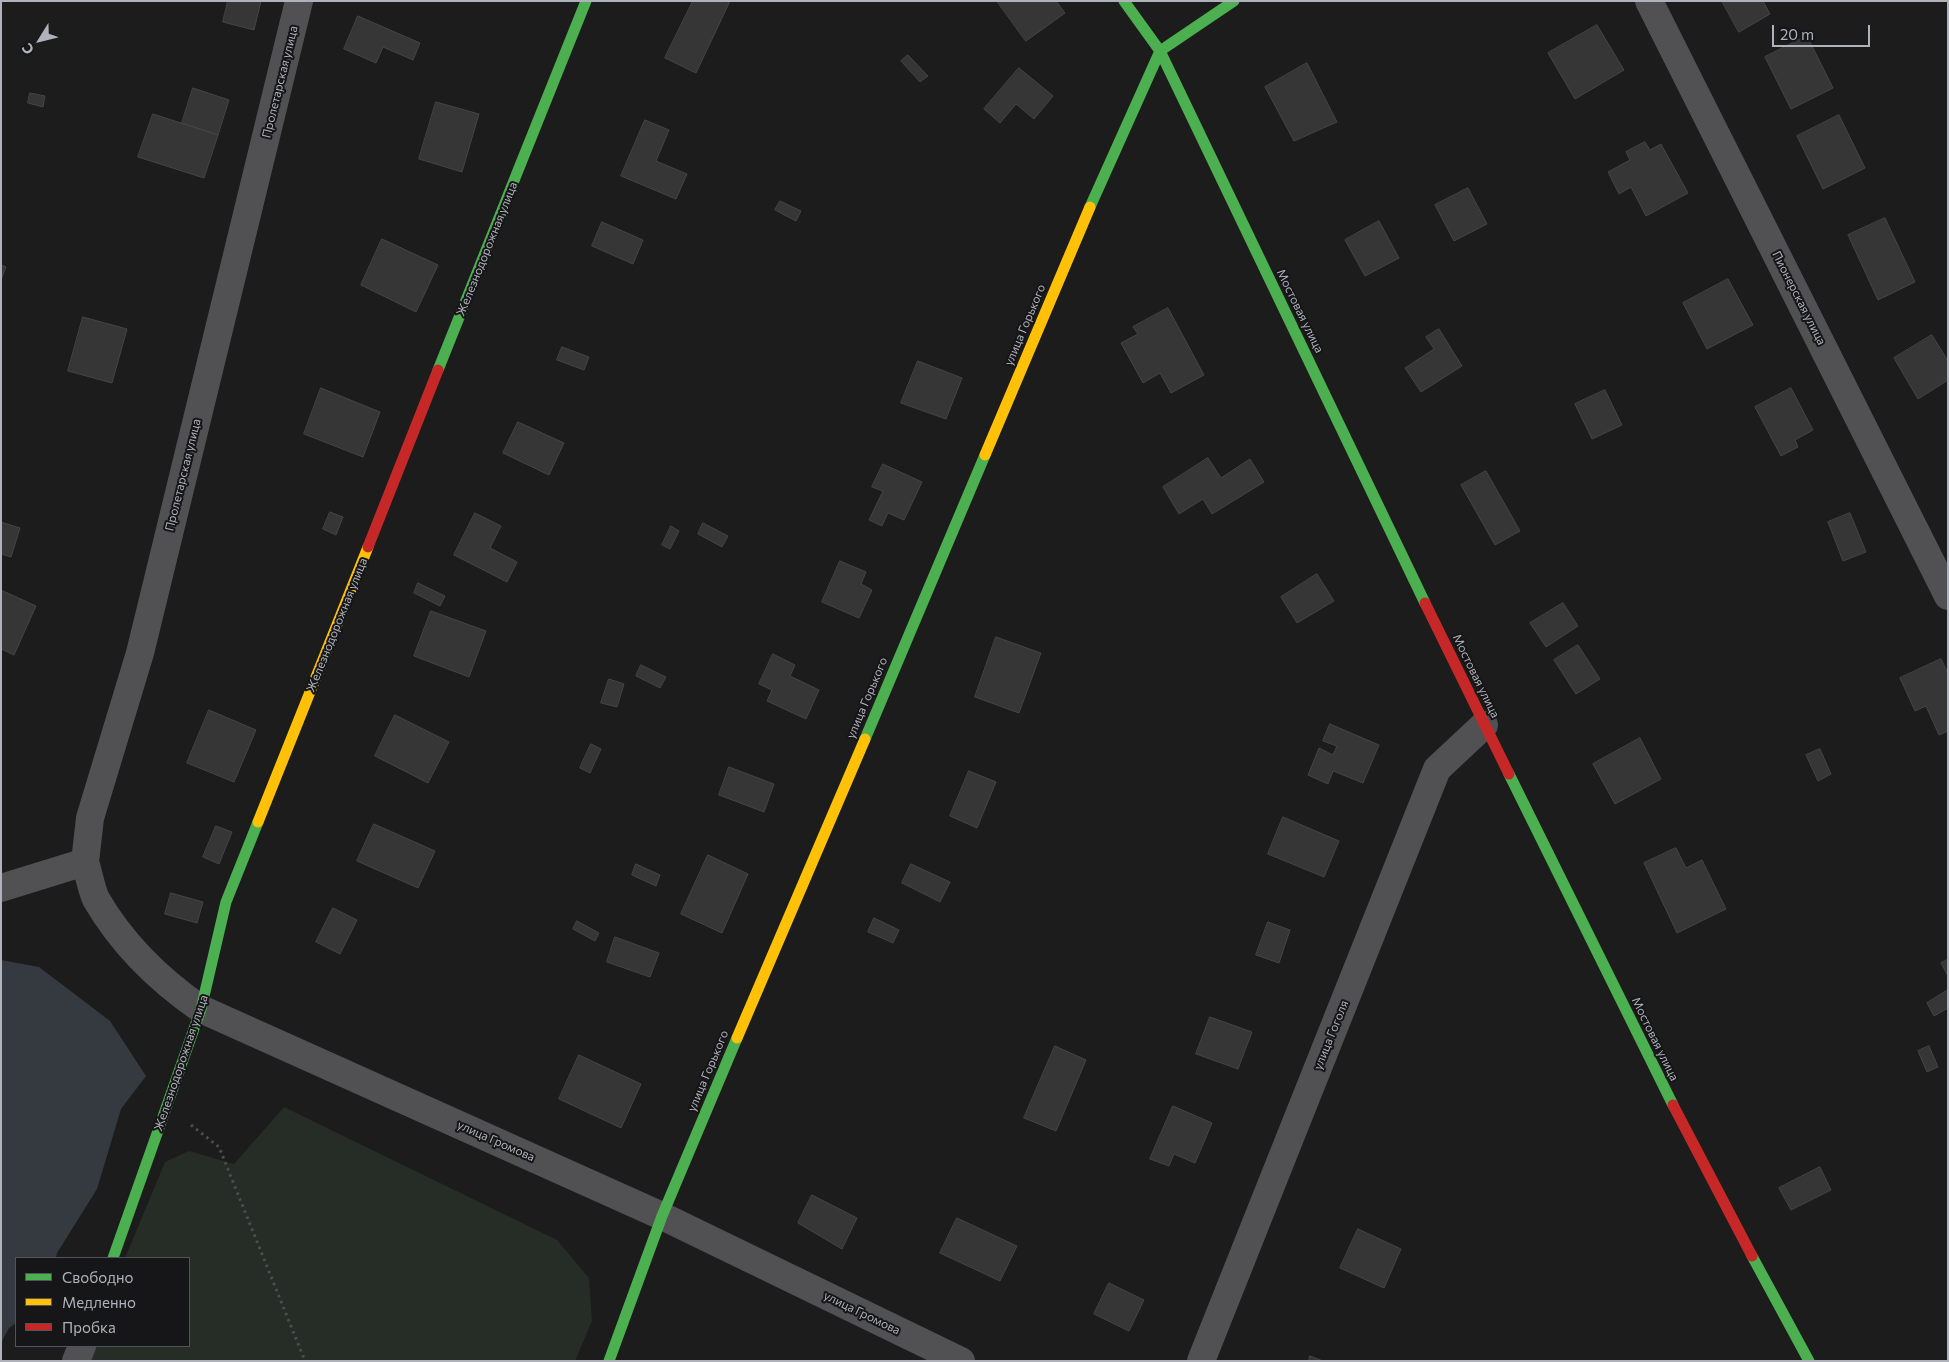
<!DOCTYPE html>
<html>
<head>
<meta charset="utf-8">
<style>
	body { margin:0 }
	#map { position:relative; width:1949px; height:1362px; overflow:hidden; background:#1c1c1c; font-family:Commissioner,sans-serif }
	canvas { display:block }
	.frame { position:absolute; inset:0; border:2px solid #afb2ba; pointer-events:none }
	.legend { position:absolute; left:15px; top:1257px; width:175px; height:90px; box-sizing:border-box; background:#161618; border:1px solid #535459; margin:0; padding:6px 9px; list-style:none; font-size:15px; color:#afb2ba }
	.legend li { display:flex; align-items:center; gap:10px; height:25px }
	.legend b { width:25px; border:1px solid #535459 }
	.north { position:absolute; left:15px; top:15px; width:50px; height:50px; -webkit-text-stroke:4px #161618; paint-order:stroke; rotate:234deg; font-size:14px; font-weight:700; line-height:20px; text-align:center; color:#afb2ba }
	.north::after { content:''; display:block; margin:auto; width:18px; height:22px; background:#afb2ba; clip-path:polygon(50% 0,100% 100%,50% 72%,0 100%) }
	.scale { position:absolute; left:1772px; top:25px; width:98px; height:22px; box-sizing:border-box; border:2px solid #afb2ba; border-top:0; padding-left:6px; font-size:15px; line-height:18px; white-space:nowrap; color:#afb2ba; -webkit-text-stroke:4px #161618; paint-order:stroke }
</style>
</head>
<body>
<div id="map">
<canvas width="1949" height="1362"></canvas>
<div class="frame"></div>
<ul class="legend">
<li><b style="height:6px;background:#4caf50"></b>Свободно</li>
<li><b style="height:6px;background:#ffc107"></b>Медленно</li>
<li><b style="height:6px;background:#c62828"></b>Пробка</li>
</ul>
<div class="north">С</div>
<div class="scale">20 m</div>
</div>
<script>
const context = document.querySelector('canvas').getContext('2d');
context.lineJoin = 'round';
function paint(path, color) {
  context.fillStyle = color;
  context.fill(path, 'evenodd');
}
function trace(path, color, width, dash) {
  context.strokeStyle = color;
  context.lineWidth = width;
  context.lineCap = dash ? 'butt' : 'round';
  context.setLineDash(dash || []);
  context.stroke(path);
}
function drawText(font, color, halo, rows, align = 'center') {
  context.font = font + ' Commissioner,sans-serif';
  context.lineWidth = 4;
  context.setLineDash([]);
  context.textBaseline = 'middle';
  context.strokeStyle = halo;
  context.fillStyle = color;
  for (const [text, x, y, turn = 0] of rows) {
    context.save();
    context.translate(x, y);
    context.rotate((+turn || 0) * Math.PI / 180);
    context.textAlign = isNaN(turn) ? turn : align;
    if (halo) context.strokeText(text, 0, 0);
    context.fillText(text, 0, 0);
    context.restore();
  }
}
const green = new Path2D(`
	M 284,1107 L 557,1240 L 589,1278 L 592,1321 L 575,1361 L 83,1361 L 89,1346 L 189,1346 L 189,1258 L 125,1258 L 165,1162 L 189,1151 L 234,1164 Z`);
const water = new Path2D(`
	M 1,960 L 39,967 L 110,1021 L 146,1076 L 121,1109 L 97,1189 L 57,1253 L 56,1258 L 16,1258 L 16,1323 L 9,1328 L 1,1343 Z`);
const building = new Path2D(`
	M 228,1 L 261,1 L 254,30 L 223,22 Z
	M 693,1 L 730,1 L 696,73 L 665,58 Z
	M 997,1 L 1056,1 L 1065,13 L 1026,41 Z
	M 1722,1 L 1763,1 L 1770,14 L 1739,32 Z
	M 358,16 L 420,43 L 413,60 L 383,47 L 376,63 L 344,49 Z
	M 1597,25 L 1624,70 L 1575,99 L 1548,53 Z
	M 1807,36 L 1833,88 L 1791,109 L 1765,57 Z
	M 908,55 L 928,76 L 920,82 L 901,61 Z
	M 1307,63 L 1337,122 L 1294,141 L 1265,87 Z
	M 1019,68 L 1053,96 L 1034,119 L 1016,104 L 1000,123 L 984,109 Z
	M 193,88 L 229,100 L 218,135 L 182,123 Z
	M 30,93 L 45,96 L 43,107 L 28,103 Z
	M 436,102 L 479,114 L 462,172 L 419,159 Z
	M 153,114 L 218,135 L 204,178 L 138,157 Z
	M 1839,115 L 1865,168 L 1823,189 L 1797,136 Z
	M 645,120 L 669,130 L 656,161 L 687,174 L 676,199 L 621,176 Z
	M 1645,142 L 1650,150 L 1661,144 L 1688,193 L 1646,216 L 1631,187 L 1619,194 L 1608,172 L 1630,160 L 1626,152 Z
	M 1468,188 L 1487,224 L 1454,241 L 1435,205 Z
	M 780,201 L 801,211 L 796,221 L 775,210 Z
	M 1885,218 L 1915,282 L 1878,300 L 1848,235 Z
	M 1379,221 L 1399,258 L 1365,276 L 1345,240 Z
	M 602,222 L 643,240 L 633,264 L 592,246 Z
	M 382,239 L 438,265 L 416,312 L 361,285 Z
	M 1,265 L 6,267 L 1,280 Z
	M 1728,279 L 1753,325 L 1707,349 L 1683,303 Z
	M 1168,308 L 1204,375 L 1171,393 L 1160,373 L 1143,383 L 1121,343 L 1138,334 L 1133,327 Z
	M 83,317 L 127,329 L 112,383 L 68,371 Z
	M 1439,329 L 1462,366 L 1421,392 L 1405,368 L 1434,349 L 1426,337 Z
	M 1932,335 L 1948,361 L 1948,380 L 1918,399 L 1894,358 Z
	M 562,347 L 589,357 L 584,370 L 557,360 Z
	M 918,361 L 962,378 L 946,419 L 901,403 Z
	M 321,388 L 380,412 L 363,457 L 304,434 Z
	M 1791,388 L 1813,430 L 1795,440 L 1798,447 L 1781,456 L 1755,407 Z
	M 1605,390 L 1622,425 L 1592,439 L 1575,404 Z
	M 518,422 L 564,443 L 549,475 L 503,453 Z
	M 1208,458 L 1221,478 L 1250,459 L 1264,482 L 1212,514 L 1203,499 L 1179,514 L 1163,487 Z
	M 883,464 L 922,482 L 904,520 L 888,513 L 882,526 L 869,520 L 883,491 L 872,487 Z
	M 1486,471 L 1520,531 L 1495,545 L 1461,485 Z
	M 330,512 L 343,517 L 336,535 L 323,529 Z
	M 475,513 L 501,526 L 490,548 L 517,562 L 507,582 L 454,555 Z
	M 1850,513 L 1866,552 L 1843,561 L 1828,522 Z
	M 1,522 L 20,528 L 11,557 L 1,554 Z
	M 703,523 L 728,536 L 722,547 L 698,534 Z
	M 671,526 L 679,531 L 670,549 L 662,545 Z
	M 840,561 L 866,572 L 861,584 L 872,590 L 859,618 L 822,602 Z
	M 1317,574 L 1334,601 L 1297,623 L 1281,597 Z
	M 418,583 L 445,596 L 440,606 L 414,593 Z
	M 1,590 L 36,606 L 14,655 L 1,649 Z
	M 1563,603 L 1578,626 L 1546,647 L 1530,623 Z
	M 431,611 L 486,631 L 469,677 L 414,656 Z
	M 996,637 L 1041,653 L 1019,713 L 975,697 Z
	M 1578,645 L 1600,679 L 1576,694 L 1554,660 Z
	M 773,654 L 795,665 L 790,676 L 819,690 L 806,719 L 767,701 L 772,690 L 759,684 Z
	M 1941,659 L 1948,673 L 1948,731 L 1939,735 L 1926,706 L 1915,711 L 1900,678 Z
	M 641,665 L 666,677 L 660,688 L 636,676 Z
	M 609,679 L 624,684 L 617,707 L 601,703 Z
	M 209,710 L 256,730 L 234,782 L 187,763 Z
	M 395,715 L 449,742 L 428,783 L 375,756 Z
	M 1330,724 L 1379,745 L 1363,783 L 1333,771 L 1328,784 L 1308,775 L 1319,748 L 1333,755 L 1337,746 L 1323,741 Z
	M 1640,738 L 1661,779 L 1615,804 L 1593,764 Z
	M 591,744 L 601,749 L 590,773 L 580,768 Z
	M 1820,749 L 1831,774 L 1818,781 L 1806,755 Z
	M 729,767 L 774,784 L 764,812 L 719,795 Z
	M 969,771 L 996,782 L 977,828 L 950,816 Z
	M 1283,817 L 1339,841 L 1324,877 L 1268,854 Z
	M 374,824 L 435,851 L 418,888 L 357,861 Z
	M 216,826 L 232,832 L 219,864 L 203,857 Z
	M 1676,848 L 1686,868 L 1702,860 L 1726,909 L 1677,933 L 1644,863 Z
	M 708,855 L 748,874 L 722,933 L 681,914 Z
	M 636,864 L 660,875 L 656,886 L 632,875 Z
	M 911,864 L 950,882 L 940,902 L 902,883 Z
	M 171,893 L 203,902 L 197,923 L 165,914 Z
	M 333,908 L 357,920 L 340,954 L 316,942 Z
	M 874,918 L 899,930 L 893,943 L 868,932 Z
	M 577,921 L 599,933 L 595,941 L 573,929 Z
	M 1268,922 L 1290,930 L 1279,963 L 1256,955 Z
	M 615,937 L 659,953 L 650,977 L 607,962 Z
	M 1947,960 L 1948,962 L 1948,976 L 1941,963 Z
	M 1948,990 L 1948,1008 L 1934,1016 L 1927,1003 Z
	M 1210,1017 L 1252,1032 L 1238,1069 L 1196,1054 Z
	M 1055,1046 L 1086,1060 L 1056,1131 L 1024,1118 Z
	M 1929,1046 L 1938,1067 L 1927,1072 L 1918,1051 Z
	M 579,1055 L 641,1084 L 621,1128 L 559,1099 Z
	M 1173,1106 L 1212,1123 L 1195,1163 L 1174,1154 L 1169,1166 L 1150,1159 Z
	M 1820,1167 L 1831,1190 L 1791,1210 L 1779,1188 Z
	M 812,1195 L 857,1218 L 842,1249 L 798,1223 Z
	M 957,1218 L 1017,1246 L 1000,1281 L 940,1253 Z
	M 1358,1229 L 1401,1249 L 1384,1288 L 1340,1268 Z
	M 1109,1283 L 1144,1300 L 1129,1331 L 1094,1314 Z
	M 1310,1356 L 1323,1361 L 1309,1361 Z`);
const path = new Path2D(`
	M 191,1125 L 219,1147 L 305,1361`);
const street = new Path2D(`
	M 1649,1 L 1948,596
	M 85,862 C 89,874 91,888 96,899 C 122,944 159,980 201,1009 L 662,1216 L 961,1361
	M 1,888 L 85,862 L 90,818 L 140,653 L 299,1
	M 76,1361 L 82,1346
	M 1201,1361 L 1437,769 L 1484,725`);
const fast = new Path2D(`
	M 1124,1 L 1160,51 L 1425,603
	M 1090,207 L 1160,51 L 1234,1
	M 438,370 L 586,1
	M 865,739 L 985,455
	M 1509,774 L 1673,1105
	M 1752,1256 L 1809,1361
	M 113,1258 L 201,1009 L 226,902 L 258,822
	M 609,1361 L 662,1216 L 737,1038`);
const slow = new Path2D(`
	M 985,455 L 1090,207
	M 258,822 L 368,547
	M 737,1038 L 865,739`);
const jam = new Path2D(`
	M 368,547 L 438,370
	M 1425,603 L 1509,774
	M 1673,1105 L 1752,1256`);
const streetNames = [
	["Пролетарская улица",280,82,-76],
	["Железнодорожная улица",487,249,-68],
	["Пионерская улица",1799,298,63],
	["Мостовая улица",1300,311,64],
	["улица Горького",1025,325,-67],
	["Пролетарская улица",183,475,-76],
	["Железнодорожная улица",337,625,-68],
	["Мостовая улица",1476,676,64],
	["улица Горького",867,698,-67],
	["улица Гоголя",1331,1035,-68],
	["Мостовая улица",1655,1039,64],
	["Железнодорожная улица",181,1063,-71],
	["улица Горького",708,1071,-67],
	["улица Громова",496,1141,24],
	["улица Громова",862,1313,26]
];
paint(green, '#262c26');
paint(water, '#343a40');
paint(building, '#363637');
trace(building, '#454548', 1);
trace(path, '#4c4d4f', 3, [2.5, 4]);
trace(street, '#515154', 28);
trace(fast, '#4caf50', 11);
trace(slow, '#ffc107', 11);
trace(jam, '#c62828', 11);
drawText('12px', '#afb2ba', '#161618', streetNames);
</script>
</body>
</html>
